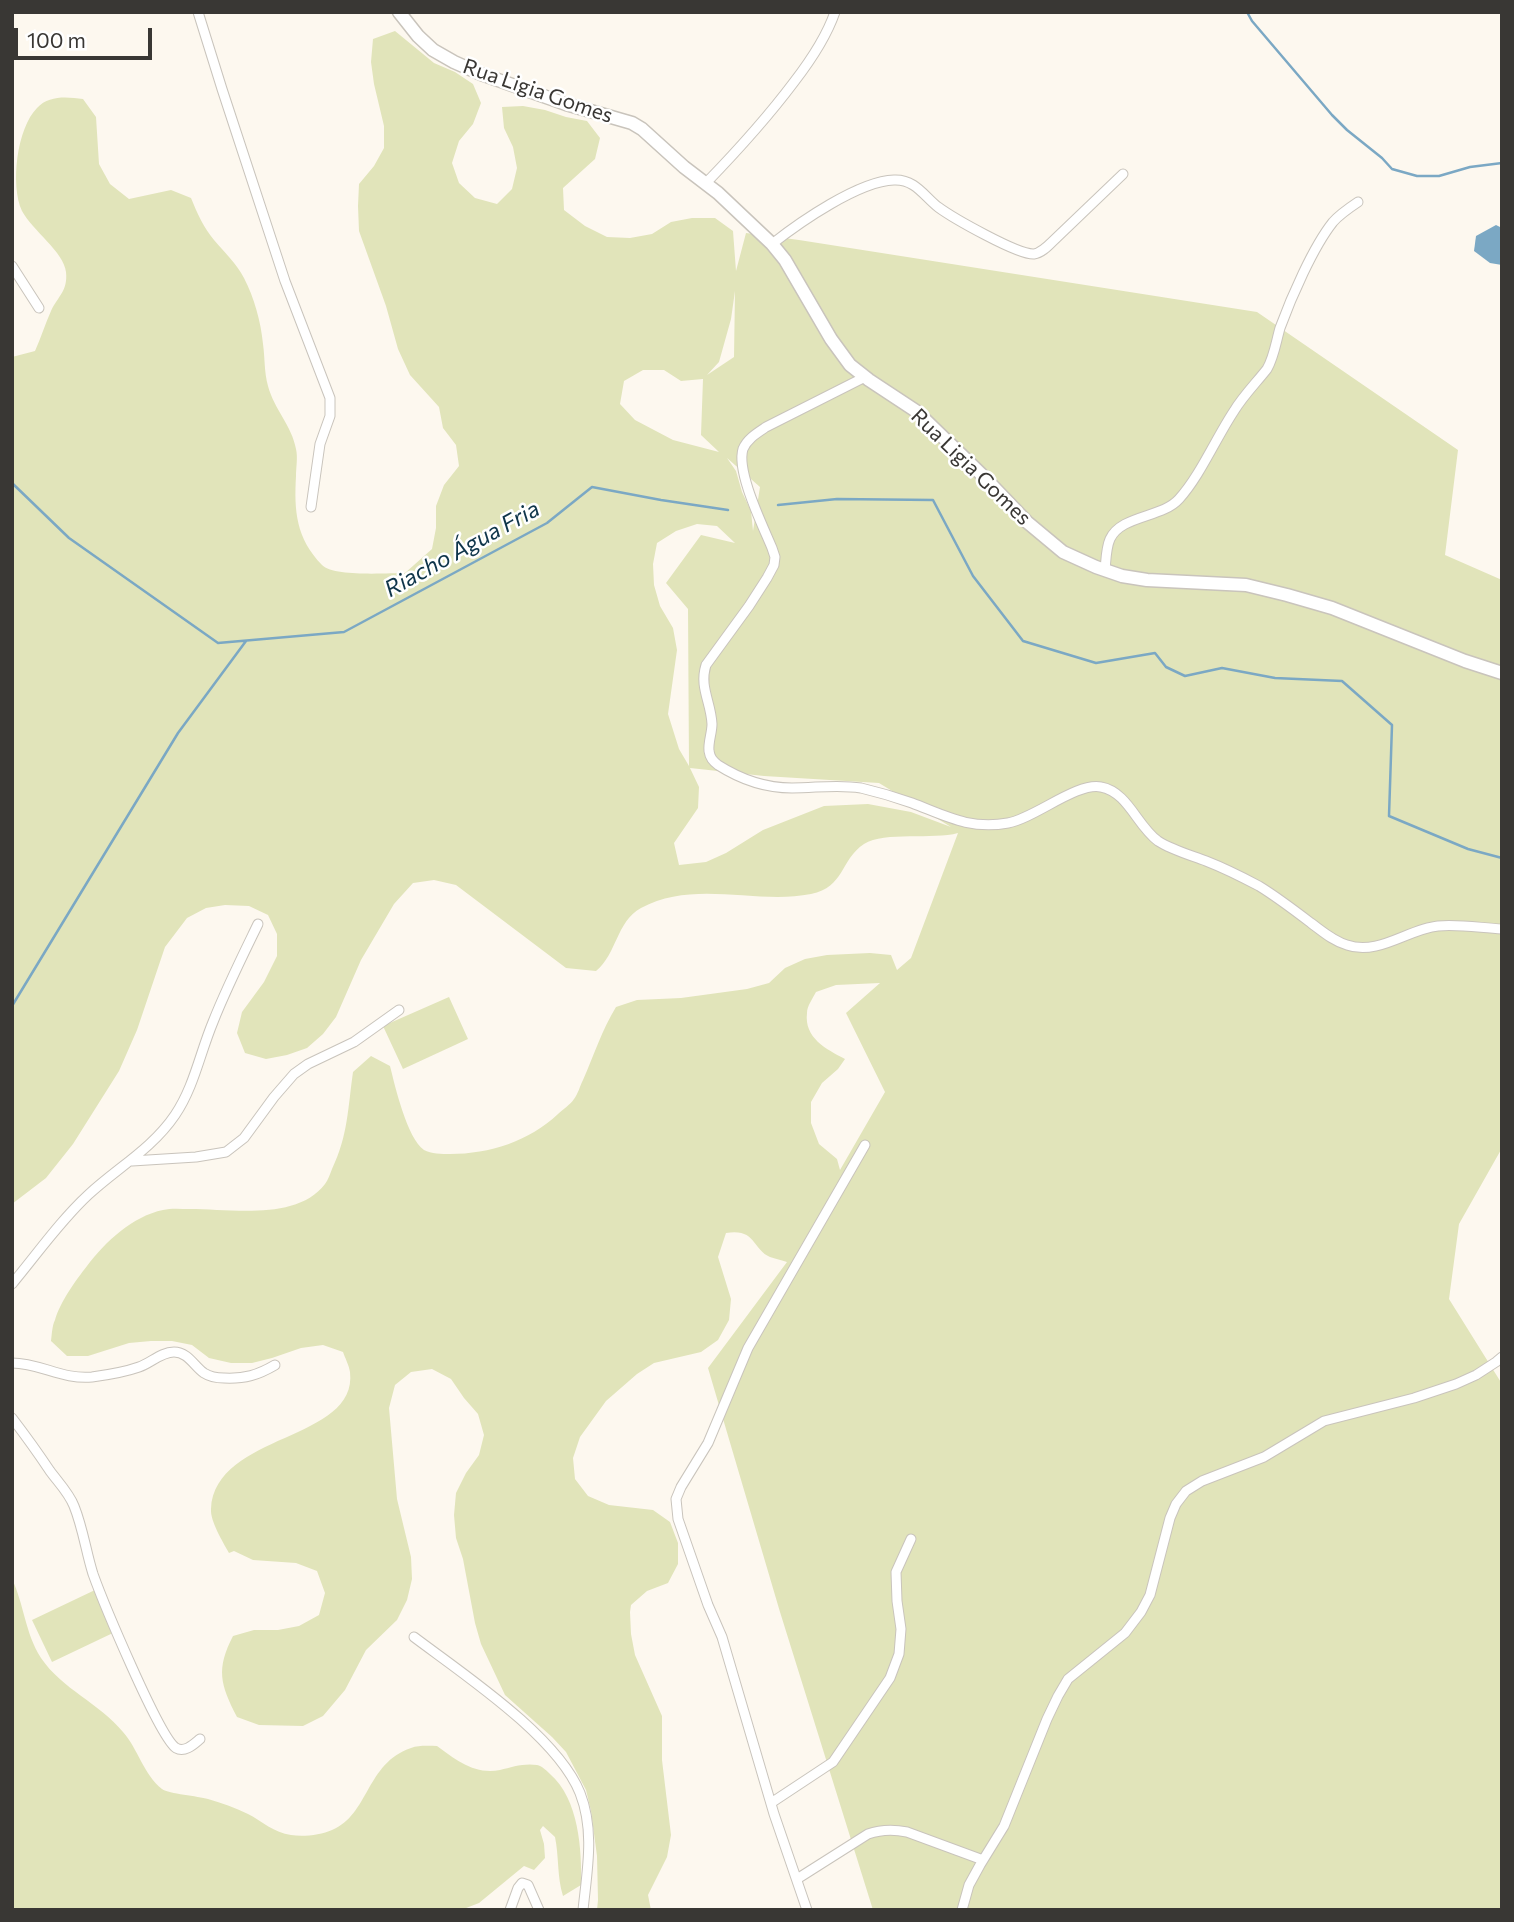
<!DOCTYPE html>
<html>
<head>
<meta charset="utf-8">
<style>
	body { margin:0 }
	#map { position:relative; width:1514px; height:1922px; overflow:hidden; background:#fdf8ef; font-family:Commissioner,sans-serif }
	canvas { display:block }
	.frame { position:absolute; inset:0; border:14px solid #393734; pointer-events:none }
	.scale { position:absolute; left:14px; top:28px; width:138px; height:32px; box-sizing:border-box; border:4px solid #393734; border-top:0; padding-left:9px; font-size:21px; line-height:24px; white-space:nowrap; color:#393734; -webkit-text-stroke:5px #fff; paint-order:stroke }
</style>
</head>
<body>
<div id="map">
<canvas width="1514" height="1922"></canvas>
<div class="frame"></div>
<div class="scale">100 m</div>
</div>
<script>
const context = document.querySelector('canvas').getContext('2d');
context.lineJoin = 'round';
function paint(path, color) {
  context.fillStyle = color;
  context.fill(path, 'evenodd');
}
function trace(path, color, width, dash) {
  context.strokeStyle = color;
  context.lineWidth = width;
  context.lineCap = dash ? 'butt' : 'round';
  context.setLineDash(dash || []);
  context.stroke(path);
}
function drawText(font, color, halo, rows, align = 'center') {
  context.font = font + ' Commissioner,sans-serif';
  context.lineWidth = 5;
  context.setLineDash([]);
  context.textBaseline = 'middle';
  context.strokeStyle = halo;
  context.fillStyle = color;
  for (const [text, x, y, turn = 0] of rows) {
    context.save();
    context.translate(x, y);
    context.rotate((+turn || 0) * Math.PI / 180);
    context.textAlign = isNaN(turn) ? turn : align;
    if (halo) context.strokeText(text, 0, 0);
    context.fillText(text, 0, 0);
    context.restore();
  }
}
const green = new Path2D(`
	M 395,31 L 434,63 L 455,72 L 473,84 L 481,103 L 473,124 L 459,141 L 452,163 L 459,183 L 475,198 L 497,204 L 512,189 L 517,168 L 513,147 L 504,128 L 502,107 L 523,106 L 545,110 L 566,117 L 587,121 L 600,138 L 595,159 L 563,188 L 564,210 L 585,226 L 607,237 L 630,238 L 652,234 L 671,222 L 692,218 L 715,218 L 733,231 L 736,271 L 746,233 L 799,240 L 1257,312 L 1458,450 L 1445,555 L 1502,580 L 1502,1148 L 1459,1224 L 1449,1299 L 1502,1384 L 1502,1910 L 873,1910 L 780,1612 L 708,1368 L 787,1262 C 782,1260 775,1259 770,1257 C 752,1249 756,1228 726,1233 L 718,1257 L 731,1299 L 729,1320 L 718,1340 L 701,1352 L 654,1363 L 637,1374 L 606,1401 L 580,1437 L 573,1458 L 575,1479 L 588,1496 L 609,1505 L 653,1510 L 670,1522 L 678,1543 L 678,1564 L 668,1583 L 647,1591 L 631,1605 L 630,1612 L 631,1634 L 635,1655 L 662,1716 L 662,1760 L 671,1835 L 667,1857 L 648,1895 L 651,1910 L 597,1910 L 598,1900 L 597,1856 L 591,1811 L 586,1790 L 566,1752 L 552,1737 L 505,1695 L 481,1644 L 475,1623 L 463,1559 L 456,1538 L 454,1515 L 456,1493 L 466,1473 L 479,1455 L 484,1435 L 478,1414 L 464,1398 L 451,1379 L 432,1369 L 411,1372 L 395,1385 L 389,1408 L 397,1499 L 411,1557 L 412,1579 L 407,1600 L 397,1620 L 366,1650 L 345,1690 L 323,1716 L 303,1726 L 259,1725 L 237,1717 C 220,1684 216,1669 233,1636 L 254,1630 L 278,1630 L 299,1626 L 319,1615 L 325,1593 L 317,1571 L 296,1563 L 253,1560 L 234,1551 L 229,1553 C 223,1542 210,1521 211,1509 C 215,1432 358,1442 350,1372 C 349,1365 345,1358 343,1352 L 323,1345 L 301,1348 L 272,1358 L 252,1363 L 231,1363 L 209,1358 L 192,1345 L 172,1341 L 151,1341 L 129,1343 L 88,1356 L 67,1356 L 51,1341 C 52,1334 52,1326 55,1320 C 60,1302 76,1280 87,1266 C 105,1242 133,1216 163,1210 C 171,1208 181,1209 190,1209 C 231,1209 297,1221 325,1184 C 328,1180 330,1174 332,1169 C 348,1136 348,1107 353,1072 L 371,1056 L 390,1066 C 395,1086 407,1138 424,1150 C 431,1154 442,1154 450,1154 C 490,1154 529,1141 558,1114 C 563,1109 570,1105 574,1099 C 578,1094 580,1086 583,1080 C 594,1055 602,1030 616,1007 L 637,1000 L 681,998 L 747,989 L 769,983 L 785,968 L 805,959 L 827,955 L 870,953 L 891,955 L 897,970 L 911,958 L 958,833 C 933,840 885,831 864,844 C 840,860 845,887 811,894 C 756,905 694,879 641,908 C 616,922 617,954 596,971 L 566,968 L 456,885 L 434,880 L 413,883 L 394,904 L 361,960 L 336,1017 L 323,1034 L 307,1048 L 287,1055 L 266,1059 L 245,1053 L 237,1033 L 242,1012 L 264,982 L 277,956 L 277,934 L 268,915 L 249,906 L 225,905 L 206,908 L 187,918 L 165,947 L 137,1030 L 119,1071 L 73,1144 L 46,1178 L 12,1204 L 12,357 L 35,351 C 41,338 45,324 51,311 C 58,296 68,291 66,272 C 64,252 32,230 22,211 C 10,185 17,128 37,108 C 49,95 67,97 83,99 L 96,117 L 99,164 L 110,184 L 129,199 L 171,190 L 191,198 C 197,213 204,228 214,240 C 225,253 236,263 244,278 C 254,297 261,322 263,344 C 265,358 264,372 268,386 C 274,409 292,426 296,449 C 298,457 296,468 296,476 C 294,511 296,538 322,565 C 334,577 387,573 405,573 L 432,549 L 436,528 L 436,506 L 444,485 L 459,466 L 456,445 L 443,428 L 439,407 L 410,375 L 398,349 L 386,306 L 359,231 L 358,206 L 359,184 L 374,166 L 384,148 L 384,126 L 374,84 L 371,62 L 373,39 ZM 735,291 L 734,357 L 707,375 L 719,362 L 731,319 ZM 643,370 L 664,370 L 681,381 L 703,379 L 701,435 L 719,452 L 673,440 L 635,420 L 620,404 L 624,381 ZM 727,458 L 760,487 L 753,531 L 751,511 L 742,492 L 736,471 ZM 697,524 L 717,526 L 735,543 L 701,535 L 666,583 L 688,609 L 689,766 L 679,749 L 668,714 L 677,650 L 673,628 L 660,606 L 654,585 L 653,564 L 657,543 L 676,531 ZM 690,768 L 764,776 L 879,783 L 951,827 L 911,812 L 868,804 L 824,806 L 763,830 L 726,853 L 706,862 L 679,865 L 674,843 L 698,808 L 699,787 ZM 880,983 L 846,1013 L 885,1092 L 840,1170 L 837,1159 L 819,1144 L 811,1123 L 811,1102 L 822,1083 L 838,1069 L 845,1059 C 826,1049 804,1038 807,1013 C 807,1006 813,998 816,992 L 836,985 Z
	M 449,997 L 468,1039 L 403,1069 L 383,1026 Z
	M 12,1579 C 24,1604 25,1633 41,1658 C 62,1689 99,1703 123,1732 C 138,1749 144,1775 162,1789 C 169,1794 198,1796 208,1799 C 222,1803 236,1808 248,1814 C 262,1821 274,1833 291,1835 C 303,1837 321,1835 332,1830 C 369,1815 366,1763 411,1748 C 419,1745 429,1746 437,1746 C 456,1760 475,1775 500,1770 C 512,1767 524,1763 537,1765 C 542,1766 546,1770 550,1774 C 579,1799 582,1850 581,1885 L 563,1896 C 557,1877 559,1856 555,1837 L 543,1826 L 540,1830 L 544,1844 L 545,1858 L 534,1870 L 524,1866 L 479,1903 L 461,1910 L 13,1910 Z
	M 95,1590 L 115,1632 L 52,1662 L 32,1620 Z`);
const water = new Path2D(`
	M 1496,225 L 1502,228 L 1502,265 L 1490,263 L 1474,251 L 1476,236 Z`);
const stream = new Path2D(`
	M 1247,12 L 1252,21 L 1332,115 L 1347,130 L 1382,158 L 1392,169 L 1417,176 L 1439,176 L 1470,167 L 1502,163
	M 12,483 L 69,538 L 218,643 L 344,632 L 547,523 L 592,487 L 661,500 L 728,510
	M 778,505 L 837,499 L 933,500 L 973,576 L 1023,641 L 1096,663 L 1155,653 L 1166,667 L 1185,676 L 1222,668 L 1275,678 L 1342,681 L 1392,725 L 1389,816 L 1468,849 L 1502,858
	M 12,1006 L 178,733 L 246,641`);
const street = new Path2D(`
	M 198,12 L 222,89 L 285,281 L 330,398 L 330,416 L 320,444 L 311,507
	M 706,183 C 737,151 767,118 794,82 C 811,60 826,38 835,12
	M 772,244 C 800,222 859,181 894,180 C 915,179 924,196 938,207 C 953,218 1018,255 1034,254 C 1041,253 1047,247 1052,242 L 1123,174
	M 12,266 L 39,308
	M 865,377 L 766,427 C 757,433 747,439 743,449 C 736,472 763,526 772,548 L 775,557 L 774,565 L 767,578 L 749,606 L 706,665 C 699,687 711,702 712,724 C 712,733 708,742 709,751 C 710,758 713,761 718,765 C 740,779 766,788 792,788 C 816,788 837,784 861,788 C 878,792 895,797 912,803 C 946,816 970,830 1008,823 C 1035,818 1077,782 1101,787 C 1128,792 1137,826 1158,841 C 1172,850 1190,855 1206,861 C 1224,868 1242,877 1259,886 C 1277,897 1294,910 1311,923 C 1322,931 1333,941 1347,945 C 1378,956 1408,929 1438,926 C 1459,924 1481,928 1502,929
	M 1105,570 C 1106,560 1106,548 1110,539 C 1121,515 1162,518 1179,499 C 1200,476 1216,438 1234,411 C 1243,396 1256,383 1267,369 C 1274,357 1276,342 1280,328 C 1291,298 1313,247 1333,222 C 1340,214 1349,208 1358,202
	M 132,1161 L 196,1157 L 226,1152 L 244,1138 L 274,1097 L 294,1074 L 308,1064 L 354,1042 L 399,1010
	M 12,1284 C 37,1254 60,1221 88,1195 C 117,1168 152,1149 175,1115 C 194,1087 200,1053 213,1022 C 226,989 242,957 258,924
	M 12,1363 C 40,1363 63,1380 92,1377 C 107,1375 125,1372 139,1367 C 151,1363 161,1352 174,1352 C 188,1352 194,1366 204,1373 C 210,1377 217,1378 224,1378 C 245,1379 258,1375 275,1365
	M 12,1418 C 25,1435 38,1453 50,1471 C 58,1482 69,1493 74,1506 C 83,1528 86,1552 93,1574 C 102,1599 159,1737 176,1748 C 185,1753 194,1744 200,1739
	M 414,1637 C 463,1674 557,1736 580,1793 C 595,1831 587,1871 583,1910
	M 771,1803 L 833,1762 L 890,1678 L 899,1654 L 901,1629 L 897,1601 L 896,1572 L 911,1539
	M 797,1879 L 868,1834 C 882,1829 893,1829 907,1832 L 983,1860
	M 510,1910 L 518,1888 L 522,1883 L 528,1885 L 539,1910
	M 807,1910 L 774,1814 L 722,1637 L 708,1605 L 678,1519 L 676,1499 L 681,1487 L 708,1443 L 748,1348 L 865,1145
	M 962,1910 L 969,1885 L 980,1865 L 1004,1826 L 1047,1719 L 1058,1696 L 1068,1679 L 1125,1633 L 1141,1612 L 1150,1595 L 1170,1518 L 1176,1504 L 1186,1491 L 1202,1481 L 1264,1457 L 1324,1421 L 1414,1398 L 1456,1384 L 1476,1375 L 1496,1362 L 1502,1357`);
const secondary = new Path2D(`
	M 399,12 L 418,36 L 433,50 L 454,62 L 481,74 L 566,104 L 632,123 L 642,129 L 684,167 L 718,193 L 772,244 L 785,260 L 831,339 L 850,365 L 869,380 L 916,411 L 981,474 L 1027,522 L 1063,552 L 1096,567 L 1122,576 L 1147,580 L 1246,585 L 1287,595 L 1332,608 L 1465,661 L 1502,673`);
const streetNames = [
	["Rua Ligia Gomes",538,91,19],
	["Rua Ligia Gomes",971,467,44]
];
const waterNames = [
	["Riacho Água Fria",462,549,-29]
];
paint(green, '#e1e4ba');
paint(water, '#7ba8c4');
trace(stream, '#7ba8c4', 2.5);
trace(street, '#c9c4bc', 11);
trace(secondary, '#c9c4bc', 15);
trace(street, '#fff', 9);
trace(secondary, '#fff', 12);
drawText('21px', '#393734', '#fff', streetNames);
drawText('italic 23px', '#0f354a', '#fff', waterNames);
</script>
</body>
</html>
